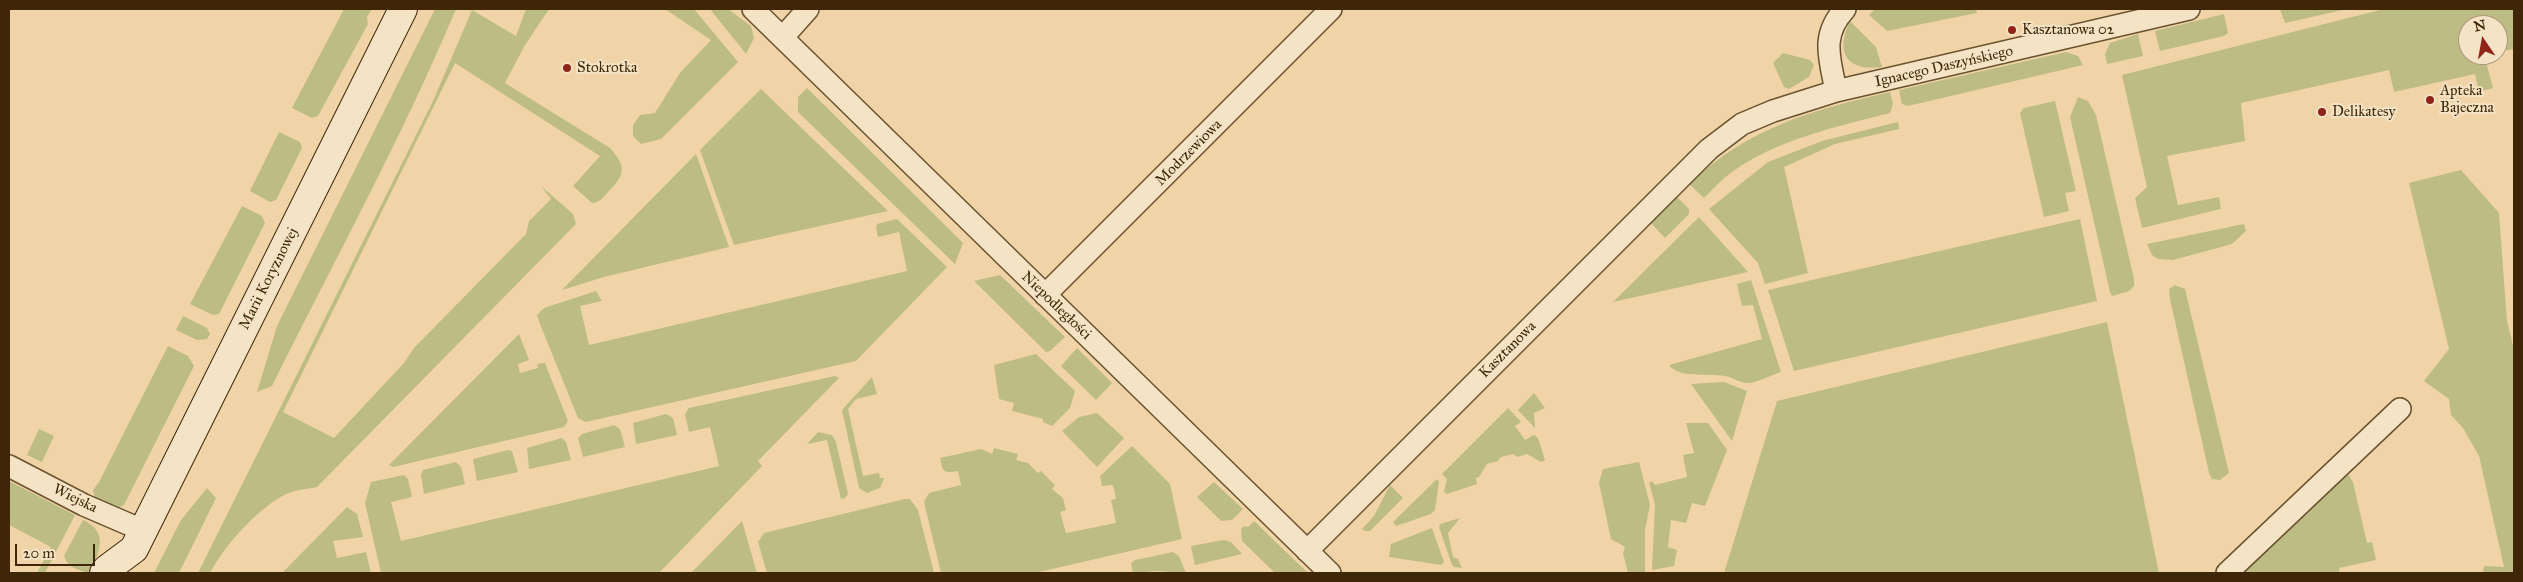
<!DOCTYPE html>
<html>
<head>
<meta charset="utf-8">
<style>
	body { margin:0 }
	#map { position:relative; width:2523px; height:582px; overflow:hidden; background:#f0d4a8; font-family:"IM FELL Great Primer",serif }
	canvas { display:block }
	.frame { position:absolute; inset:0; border:10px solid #3e2606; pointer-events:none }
	.north { position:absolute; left:2458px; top:15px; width:50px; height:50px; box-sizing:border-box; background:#f5e3c6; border:1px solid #ac9779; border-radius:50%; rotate:348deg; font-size:14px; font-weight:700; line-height:20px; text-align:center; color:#3e2606 }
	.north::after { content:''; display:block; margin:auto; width:18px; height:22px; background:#8f2418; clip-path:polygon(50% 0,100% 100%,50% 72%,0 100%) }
	.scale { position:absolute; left:15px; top:544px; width:80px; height:22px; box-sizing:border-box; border:2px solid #3e2606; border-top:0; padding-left:6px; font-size:15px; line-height:18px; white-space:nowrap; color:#3e2606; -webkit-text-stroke:4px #f5e3c6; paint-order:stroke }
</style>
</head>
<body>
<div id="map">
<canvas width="2523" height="582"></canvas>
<div class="frame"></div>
<div class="north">N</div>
<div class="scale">20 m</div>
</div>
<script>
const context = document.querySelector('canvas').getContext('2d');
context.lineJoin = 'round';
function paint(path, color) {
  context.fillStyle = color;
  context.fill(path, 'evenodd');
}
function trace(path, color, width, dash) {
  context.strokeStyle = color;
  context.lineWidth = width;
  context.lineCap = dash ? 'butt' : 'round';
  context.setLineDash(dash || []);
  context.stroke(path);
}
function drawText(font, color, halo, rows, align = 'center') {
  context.font = font + ' "IM FELL Great Primer",serif';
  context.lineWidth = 4;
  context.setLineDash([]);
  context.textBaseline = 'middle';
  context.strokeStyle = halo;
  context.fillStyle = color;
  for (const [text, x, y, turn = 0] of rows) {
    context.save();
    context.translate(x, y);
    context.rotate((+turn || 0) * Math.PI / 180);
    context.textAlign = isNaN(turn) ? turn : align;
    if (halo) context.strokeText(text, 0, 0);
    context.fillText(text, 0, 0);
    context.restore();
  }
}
const green = new Path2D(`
	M 344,9 L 372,9 L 367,17 L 368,24 L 318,116 L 312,118 L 292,108 Z
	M 435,9 L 456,9 C 402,138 334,261 272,386 L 257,392 L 277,326 Z
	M 526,9 L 549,9 L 525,45 L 505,83 L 610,148 C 626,166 626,174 608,192 C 603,198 600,202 592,203 L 573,186 L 600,156 L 455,63 L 283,412 L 334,438 L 404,363 L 414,348 L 526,234 L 529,221 L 551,199 L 541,186 L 573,214 L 576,224 L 317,487 C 307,489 295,490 286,494 C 258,508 224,546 210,573 L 198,573 L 433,101 L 472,10 L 516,36 Z
	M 665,9 L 694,9 L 738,62 L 661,139 L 641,144 L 633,136 L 633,125 L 640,115 L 655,113 L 680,73 L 711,40 Z
	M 710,9 L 728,9 L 751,26 L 754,38 L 746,54 Z
	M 1875,9 L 1976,9 L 1977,13 L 1887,31 L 1869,15 Z
	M 2280,9 L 2347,9 L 2285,23 Z
	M 2384,9 L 2514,9 L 2514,49 L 2498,52 L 2498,25 L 2468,25 L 2468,55 L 2491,55 L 2486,62 L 2493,88 L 2479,92 L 2475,74 L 2394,92 L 2389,70 L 2241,103 L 2245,141 L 2167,156 L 2178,205 L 2219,197 L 2221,209 L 2142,228 L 2135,198 L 2147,187 L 2122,75 Z
	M 2224,14 L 2228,33 L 2224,36 L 2160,51 L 2155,31 Z
	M 1850,21 L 1876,47 L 1882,67 C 1846,72 1835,52 1850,21 Z
	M 2138,34 L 2143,56 L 2107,64 L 2105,54 L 2110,43 Z
	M 2066,52 L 2078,56 L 2083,65 L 1908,106 L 1902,104 L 1899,90 Z
	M 1783,53 L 1810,60 L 1814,65 L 1809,77 L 1789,89 L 1784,87 L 1773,63 Z
	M 807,88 L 963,243 L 955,264 L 798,112 L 798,97 Z
	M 761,89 L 888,211 L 734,245 L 700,150 Z
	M 1890,92 L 1893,104 L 1890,113 C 1836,127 1778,139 1732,172 C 1722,179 1713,189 1704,198 L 1689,184 C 1751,126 1810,111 1890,92 Z
	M 2078,97 L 2088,101 L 2096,115 L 2134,279 L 2134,286 L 2129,291 L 2112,296 L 2110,292 L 2070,117 Z
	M 2055,101 L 2076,191 L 2065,193 L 2069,211 L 2044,217 L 2020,113 L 2024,108 Z
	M 1898,122 L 1899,129 L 1835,144 L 1784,167 L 1808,273 L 1765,284 L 1758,263 L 1709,209 L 1768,162 L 1822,141 Z
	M 279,132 L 300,142 L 302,148 L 276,200 L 270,202 L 250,191 Z
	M 696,154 L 729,247 L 604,277 L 562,290 Z
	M 2461,170 L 2499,213 L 2507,321 L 2514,350 L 2514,573 L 2483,573 L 2484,566 L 2504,567 L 2479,456 L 2463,428 L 2451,415 L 2449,399 L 2424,381 L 2449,349 L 2409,183 Z
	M 1676,196 L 1689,209 L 1689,214 L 1665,238 L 1650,222 Z
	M 242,206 L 262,216 L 265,223 L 219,314 L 213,315 L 190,304 Z
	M 1699,217 L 1748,272 L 1613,302 Z
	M 897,219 L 947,267 L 856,361 L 586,422 L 578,418 L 540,324 L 537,315 L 544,308 L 596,291 L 602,301 L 580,306 L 589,345 L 907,271 L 899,232 L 878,237 L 876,228 L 877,224 Z
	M 2080,219 L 2097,301 L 1794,371 L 1768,290 Z
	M 2244,224 L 2246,231 L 2232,244 L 2173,260 L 2158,259 L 2152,255 L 2147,244 Z
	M 1000,275 L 1065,337 L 1050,351 L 1046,352 L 974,281 Z
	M 1751,280 L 1781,372 C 1771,375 1757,383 1747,383 C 1740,383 1732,377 1725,376 C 1708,373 1680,379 1669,365 L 1762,339 L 1753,305 L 1742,306 L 1737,284 Z
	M 2175,285 L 2185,289 L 2229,473 L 2220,480 L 2212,479 L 2209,473 L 2170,299 L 2169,289 Z
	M 183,316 L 207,328 L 210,334 L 207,339 L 197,340 L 176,330 Z
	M 2107,322 L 2159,573 L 1724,573 L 1777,401 Z
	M 519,334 L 529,360 L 518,364 L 520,373 L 538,368 L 537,364 L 545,363 L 568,421 L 564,427 L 393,467 L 389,465 Z
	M 168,346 L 188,356 L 194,366 L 124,505 L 116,509 L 95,499 L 93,490 L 99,482 Z
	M 1077,348 L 1112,383 L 1096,400 L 1061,366 Z
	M 1036,354 L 1075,391 L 1070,408 L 1052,426 L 1043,422 L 1043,419 L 1012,411 L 1014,403 L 999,399 L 994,365 Z
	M 835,376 L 839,378 L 758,461 L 762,466 L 659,573 L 381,573 L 365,503 L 371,482 L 404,475 L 408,479 L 412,497 L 391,502 L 401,541 L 719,466 L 710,427 L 689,432 L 685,414 L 689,408 Z
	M 872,377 L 877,394 L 856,399 L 848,409 L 863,476 L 879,473 L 880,478 L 884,478 L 880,488 L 867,493 L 859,488 L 842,410 Z
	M 1724,382 L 1747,391 L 1732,441 L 1691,384 Z
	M 1534,393 L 1545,408 L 1534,413 L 1535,428 L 1518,410 Z
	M 1508,408 L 1521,422 L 1515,426 L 1525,440 L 1534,435 L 1538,438 L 1545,460 L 1541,462 L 1527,454 L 1517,457 L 1513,454 L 1501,457 L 1498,461 L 1487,464 L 1479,477 L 1476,478 L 1477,484 L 1447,494 L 1444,492 L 1447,479 L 1442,474 Z
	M 1097,413 L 1124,438 L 1097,467 L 1062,431 L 1079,417 Z
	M 666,414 L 673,418 L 677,435 L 636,444 L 633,423 Z
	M 1686,423 L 1708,423 L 1727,450 L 1705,506 L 1692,503 L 1686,523 L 1671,520 L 1668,547 L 1677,550 L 1674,566 L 1652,570 L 1655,504 L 1649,483 L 1652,481 L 1655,485 L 1687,477 L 1683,455 L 1694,453 Z
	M 614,425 L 620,429 L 625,447 L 583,457 L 578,438 L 582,434 Z
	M 39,429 L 54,436 L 42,462 L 27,455 Z
	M 818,432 L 832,435 L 836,442 L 848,494 L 845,498 L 841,499 L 827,440 L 807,444 Z
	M 562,438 L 566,442 L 571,460 L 529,469 L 527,448 Z
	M 1132,446 L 1170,484 L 1182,539 L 1035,573 L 941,573 L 924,502 L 929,493 L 961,485 L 958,471 C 942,474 943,471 940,458 L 981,449 L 992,454 L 994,448 L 1018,454 L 1016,460 L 1028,463 L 1038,473 L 1041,471 L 1055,485 L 1052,489 L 1063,498 L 1066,510 L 1060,512 L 1066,533 L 1116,523 L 1111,500 L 1116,499 L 1113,485 L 1102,486 L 1100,476 Z
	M 508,450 L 512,451 L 518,472 L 477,481 L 473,459 Z
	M 456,462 L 461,467 L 465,484 L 424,494 L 421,475 L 423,470 Z
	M 1639,462 L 1650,505 L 1645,530 L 1645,573 L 1628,573 L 1623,553 L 1625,547 L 1611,539 L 1599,483 L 1603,469 Z
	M 2346,471 L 2353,482 L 2367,543 L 2372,542 L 2376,560 L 2339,568 L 2340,573 L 2238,573 Z
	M 1437,479 L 1439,482 L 1435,510 L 1431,514 L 1396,526 L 1393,522 Z
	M 9,481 L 75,515 L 45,573 L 37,573 L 51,547 L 9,525 Z
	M 1214,482 L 1243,509 L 1232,520 L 1221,521 L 1197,497 Z
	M 1390,485 L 1403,498 L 1370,531 L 1365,531 L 1362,529 L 1374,516 Z
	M 207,488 L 216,498 L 179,573 L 154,573 L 181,520 Z
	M 905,499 L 910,499 L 918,510 L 934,573 L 767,573 L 758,542 L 764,533 Z
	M 347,507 L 357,514 L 363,537 L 333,541 L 337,558 L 366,552 L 371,573 L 282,573 Z
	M 1460,518 L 1448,533 L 1453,557 L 1458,559 L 1462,568 L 1454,567 L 1452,565 L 1439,527 L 1440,524 Z
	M 83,520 C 110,532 99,554 89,573 C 80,571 67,567 64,556 Z
	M 742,521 L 757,573 L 691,573 Z
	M 1254,521 L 1308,573 L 1275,573 L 1242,541 L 1241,529 L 1244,526 L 1248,527 Z
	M 1432,528 L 1444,562 L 1441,565 L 1389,557 L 1391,544 Z
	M 1224,540 L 1231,542 L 1242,554 L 1195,565 L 1191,546 Z
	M 1173,552 L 1179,556 L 1186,573 L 1157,571 L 1133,573 L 1131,563 L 1135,560 Z`);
const street = new Path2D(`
	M 753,9 L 1330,573
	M 783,37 L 808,9
	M 1836,91 C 1830,59 1820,36 1845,9
	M 1045,295 L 1331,9
	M 9,466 L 84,505 L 142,530
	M 1307,551 L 1709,149 L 1742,124 L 1773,111 L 1836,91 L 2189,9
	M 2227,573 L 2400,409`);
const secondary = new Path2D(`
	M 104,573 L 107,569 L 134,549 L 403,9`);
const markers = [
	[2012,30,5,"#8f2418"],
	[567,68,5,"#8f2418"],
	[2430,100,5,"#8f2418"],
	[2322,112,5,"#8f2418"]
];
const poiNames = [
	["Kasztanowa 02",2022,30],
	["Stokrotka",577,68],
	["Apteka",2440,91],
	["Bajeczna",2440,108],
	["Delikatesy",2332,112]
];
const streetNames = [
	["Ignacego Daszyńskiego",1944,67,-13],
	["Modrzewiowa",1189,153,-45],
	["Marii Koryznowej",269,279,-63],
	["Niepodległości",1056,306,44],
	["Kasztanowa",1508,350,-45],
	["Wiejska",75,499,26]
];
paint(green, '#bdbc85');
trace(street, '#6a522e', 24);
trace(secondary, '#3e2606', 30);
trace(street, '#f5e3c6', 21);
trace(secondary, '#f5e3c6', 28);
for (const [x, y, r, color] of markers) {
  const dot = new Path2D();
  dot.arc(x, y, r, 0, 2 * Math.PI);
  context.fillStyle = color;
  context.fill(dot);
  trace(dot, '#f5e3c6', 2);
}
drawText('15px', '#3e2606', '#f5e3c6', poiNames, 'left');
drawText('15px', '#3e2606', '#f5e3c6', streetNames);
</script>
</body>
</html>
